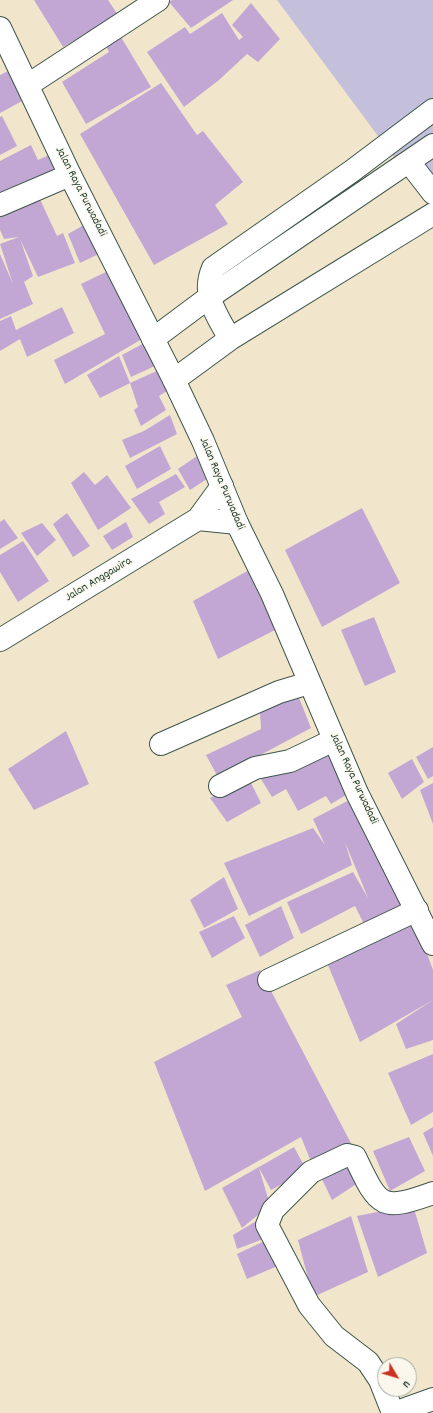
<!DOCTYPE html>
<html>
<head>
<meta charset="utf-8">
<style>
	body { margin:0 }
	#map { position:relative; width:433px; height:1413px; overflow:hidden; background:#f1e6cb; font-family:Dekko,sans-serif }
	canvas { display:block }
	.north { position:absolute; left:377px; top:1357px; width:40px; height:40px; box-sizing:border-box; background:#fbf7ec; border:1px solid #a3ada2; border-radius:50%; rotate:128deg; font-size:11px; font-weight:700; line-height:16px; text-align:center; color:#1f3d34 }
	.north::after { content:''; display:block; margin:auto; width:14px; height:18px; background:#c8321e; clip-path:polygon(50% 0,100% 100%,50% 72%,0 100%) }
</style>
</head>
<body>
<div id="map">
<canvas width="433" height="1413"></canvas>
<div class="north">U</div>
</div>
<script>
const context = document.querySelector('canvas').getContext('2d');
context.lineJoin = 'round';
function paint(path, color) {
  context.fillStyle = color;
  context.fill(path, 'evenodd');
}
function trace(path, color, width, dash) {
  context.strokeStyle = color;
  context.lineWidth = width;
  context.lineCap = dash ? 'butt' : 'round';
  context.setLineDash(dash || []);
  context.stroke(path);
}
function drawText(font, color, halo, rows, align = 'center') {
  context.font = font + ' Dekko,sans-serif';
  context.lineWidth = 3;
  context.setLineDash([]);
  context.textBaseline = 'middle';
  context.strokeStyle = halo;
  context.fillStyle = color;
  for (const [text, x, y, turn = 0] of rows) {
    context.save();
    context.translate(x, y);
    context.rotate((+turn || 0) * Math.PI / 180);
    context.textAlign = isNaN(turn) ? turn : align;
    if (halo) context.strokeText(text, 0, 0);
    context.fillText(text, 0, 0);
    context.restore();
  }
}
const industrial = new Path2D(`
	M 277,0 L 433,0 L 433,210 Z`);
const building = new Path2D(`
	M 34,0 L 108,0 L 118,15 L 63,47 Z
	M 172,0 L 233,0 L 191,28 L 169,2 Z
	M 251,3 L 280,39 L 258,62 L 247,54 L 219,80 L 184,107 L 147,52 L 185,27 L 190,34 L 222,13 L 239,40 L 243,37 L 232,25 Z
	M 118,32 L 151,87 L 86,124 L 62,82 L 109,52 L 104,42 Z
	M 10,70 L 24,100 L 0,113 L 0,75 Z
	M 161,83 L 197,135 L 203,131 L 243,182 L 215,205 L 228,224 L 154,265 L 80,134 Z
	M 2,116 L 17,146 L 0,155 L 0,117 Z
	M 31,145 L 38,160 L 49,155 L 56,175 L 0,200 L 0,161 Z
	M 38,195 L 57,236 L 63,233 L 75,263 L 38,277 L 20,239 L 33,276 L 24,282 L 33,304 L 0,319 L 0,254 L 13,284 L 0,244 L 19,237 L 4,239 L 0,230 L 0,210 Z
	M 89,222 L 103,252 L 80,263 L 68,234 Z
	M 110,270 L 142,339 L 65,384 L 54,360 L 105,334 L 81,284 Z
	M 62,307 L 74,333 L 27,357 L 20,339 L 0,351 L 0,321 L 11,316 L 16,330 Z
	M 146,342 L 157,365 L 131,377 L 122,355 Z
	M 119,356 L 130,383 L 100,398 L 87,375 Z
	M 159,370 L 167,391 L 159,396 L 166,410 L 141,426 L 134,410 L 138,407 L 130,383 Z
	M 170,415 L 177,434 L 130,458 L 122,440 L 144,431 Z
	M 160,446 L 171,469 L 137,489 L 125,466 Z
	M 197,456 L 210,477 L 190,490 L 178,469 Z
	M 84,472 L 95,485 L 107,475 L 131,508 L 98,530 L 71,483 Z
	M 176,474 L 185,487 L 159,502 L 165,514 L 149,524 L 131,499 Z
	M 362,508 L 400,583 L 322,627 L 285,550 Z
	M 67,513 L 90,546 L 73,557 L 53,524 Z
	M 4,519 L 18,538 L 0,549 L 0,522 Z
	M 126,522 L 133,537 L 112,550 L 103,536 Z
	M 42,523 L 56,540 L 37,556 L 21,533 Z
	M 23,541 L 49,581 L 18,602 L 0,572 L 0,555 Z
	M 251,569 L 279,628 L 218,659 L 193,601 Z
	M 374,617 L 396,672 L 365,686 L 341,630 Z
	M 298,695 L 311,728 L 251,760 L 219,779 L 206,755 L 261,729 L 260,712 Z
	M 66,731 L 89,784 L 34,810 L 8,769 Z
	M 329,747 L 356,789 L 331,804 L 326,796 L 298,811 L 286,789 L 272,797 L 261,779 Z
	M 433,747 L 433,776 L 428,779 L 416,757 Z
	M 412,759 L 424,782 L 402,799 L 388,773 Z
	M 249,779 L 261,803 L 227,822 L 210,798 Z
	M 433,783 L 433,824 L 420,790 Z
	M 355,797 L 407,910 L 367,930 L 355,906 L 301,934 L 287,902 L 353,872 L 368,898 L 345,842 L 352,865 L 249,916 L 224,863 L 313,828 L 325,845 L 313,819 Z
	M 224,877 L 238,909 L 204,928 L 190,900 Z
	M 281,906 L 294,938 L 260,957 L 245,925 Z
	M 234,916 L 245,938 L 212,958 L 199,932 Z
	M 415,921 L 433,970 L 433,1000 L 360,1042 L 325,958 Z
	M 260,970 L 353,1147 L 312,1164 L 301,1137 L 205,1191 L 154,1062 L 242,1017 L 226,985 Z
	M 433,1000 L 433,1040 L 406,1049 L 396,1024 Z
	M 433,1054 L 433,1112 L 411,1125 L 388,1073 Z
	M 433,1127 L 433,1156 L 423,1133 Z
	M 409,1137 L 425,1171 L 390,1191 L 373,1151 Z
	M 294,1147 L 307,1171 L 271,1190 L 259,1168 L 270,1205 L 242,1228 L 222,1188 Z
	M 350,1159 L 361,1181 L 332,1200 L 319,1173 Z
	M 413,1205 L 427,1253 L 378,1277 L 357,1216 Z
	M 351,1216 L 368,1272 L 313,1297 L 298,1240 Z
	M 258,1220 L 266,1238 L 237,1249 L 233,1235 Z
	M 273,1237 L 287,1262 L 247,1279 L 237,1254 Z`);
const minor = new Path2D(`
	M 28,85 L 158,0
	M 409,162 L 433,193
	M 0,205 L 70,175
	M 153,339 L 208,298 L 433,145
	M 230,339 C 217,315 201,296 213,268 L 352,171 L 433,110
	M 174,380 L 230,339 L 433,214
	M 198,519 L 237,523
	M 0,640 L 198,519 L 222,486
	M 161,744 L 279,692 L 309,683
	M 220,786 L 255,768 L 290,761 L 334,740
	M 269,980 L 417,910
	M 393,1413 L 380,1380 L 368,1362 L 334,1336 L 309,1305 L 267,1225 L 273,1210 L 311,1172 L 347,1155 L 355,1157 C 379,1207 380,1212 433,1193
	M 394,1413 L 433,1399`);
const major = new Path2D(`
	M 0,28 L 70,175 L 174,380 L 203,441 L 237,523 L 272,594 L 357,793 L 433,944`);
const streetNames = [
	["Jalan Raya Purwadadi",80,192,63],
	["Jalan Raya Purwadadi",221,484,67],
	["Jalan Anggawira",99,580,-31],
	["Jalan Raya Purwadadi",353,779,65]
];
paint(industrial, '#c4c0db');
paint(building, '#c2a7d5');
trace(minor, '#3e564b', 24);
trace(major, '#3e564b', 24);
trace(minor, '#fff', 22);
trace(major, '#fff', 22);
drawText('12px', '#1f3d34', '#fbf7ec', streetNames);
</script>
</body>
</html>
